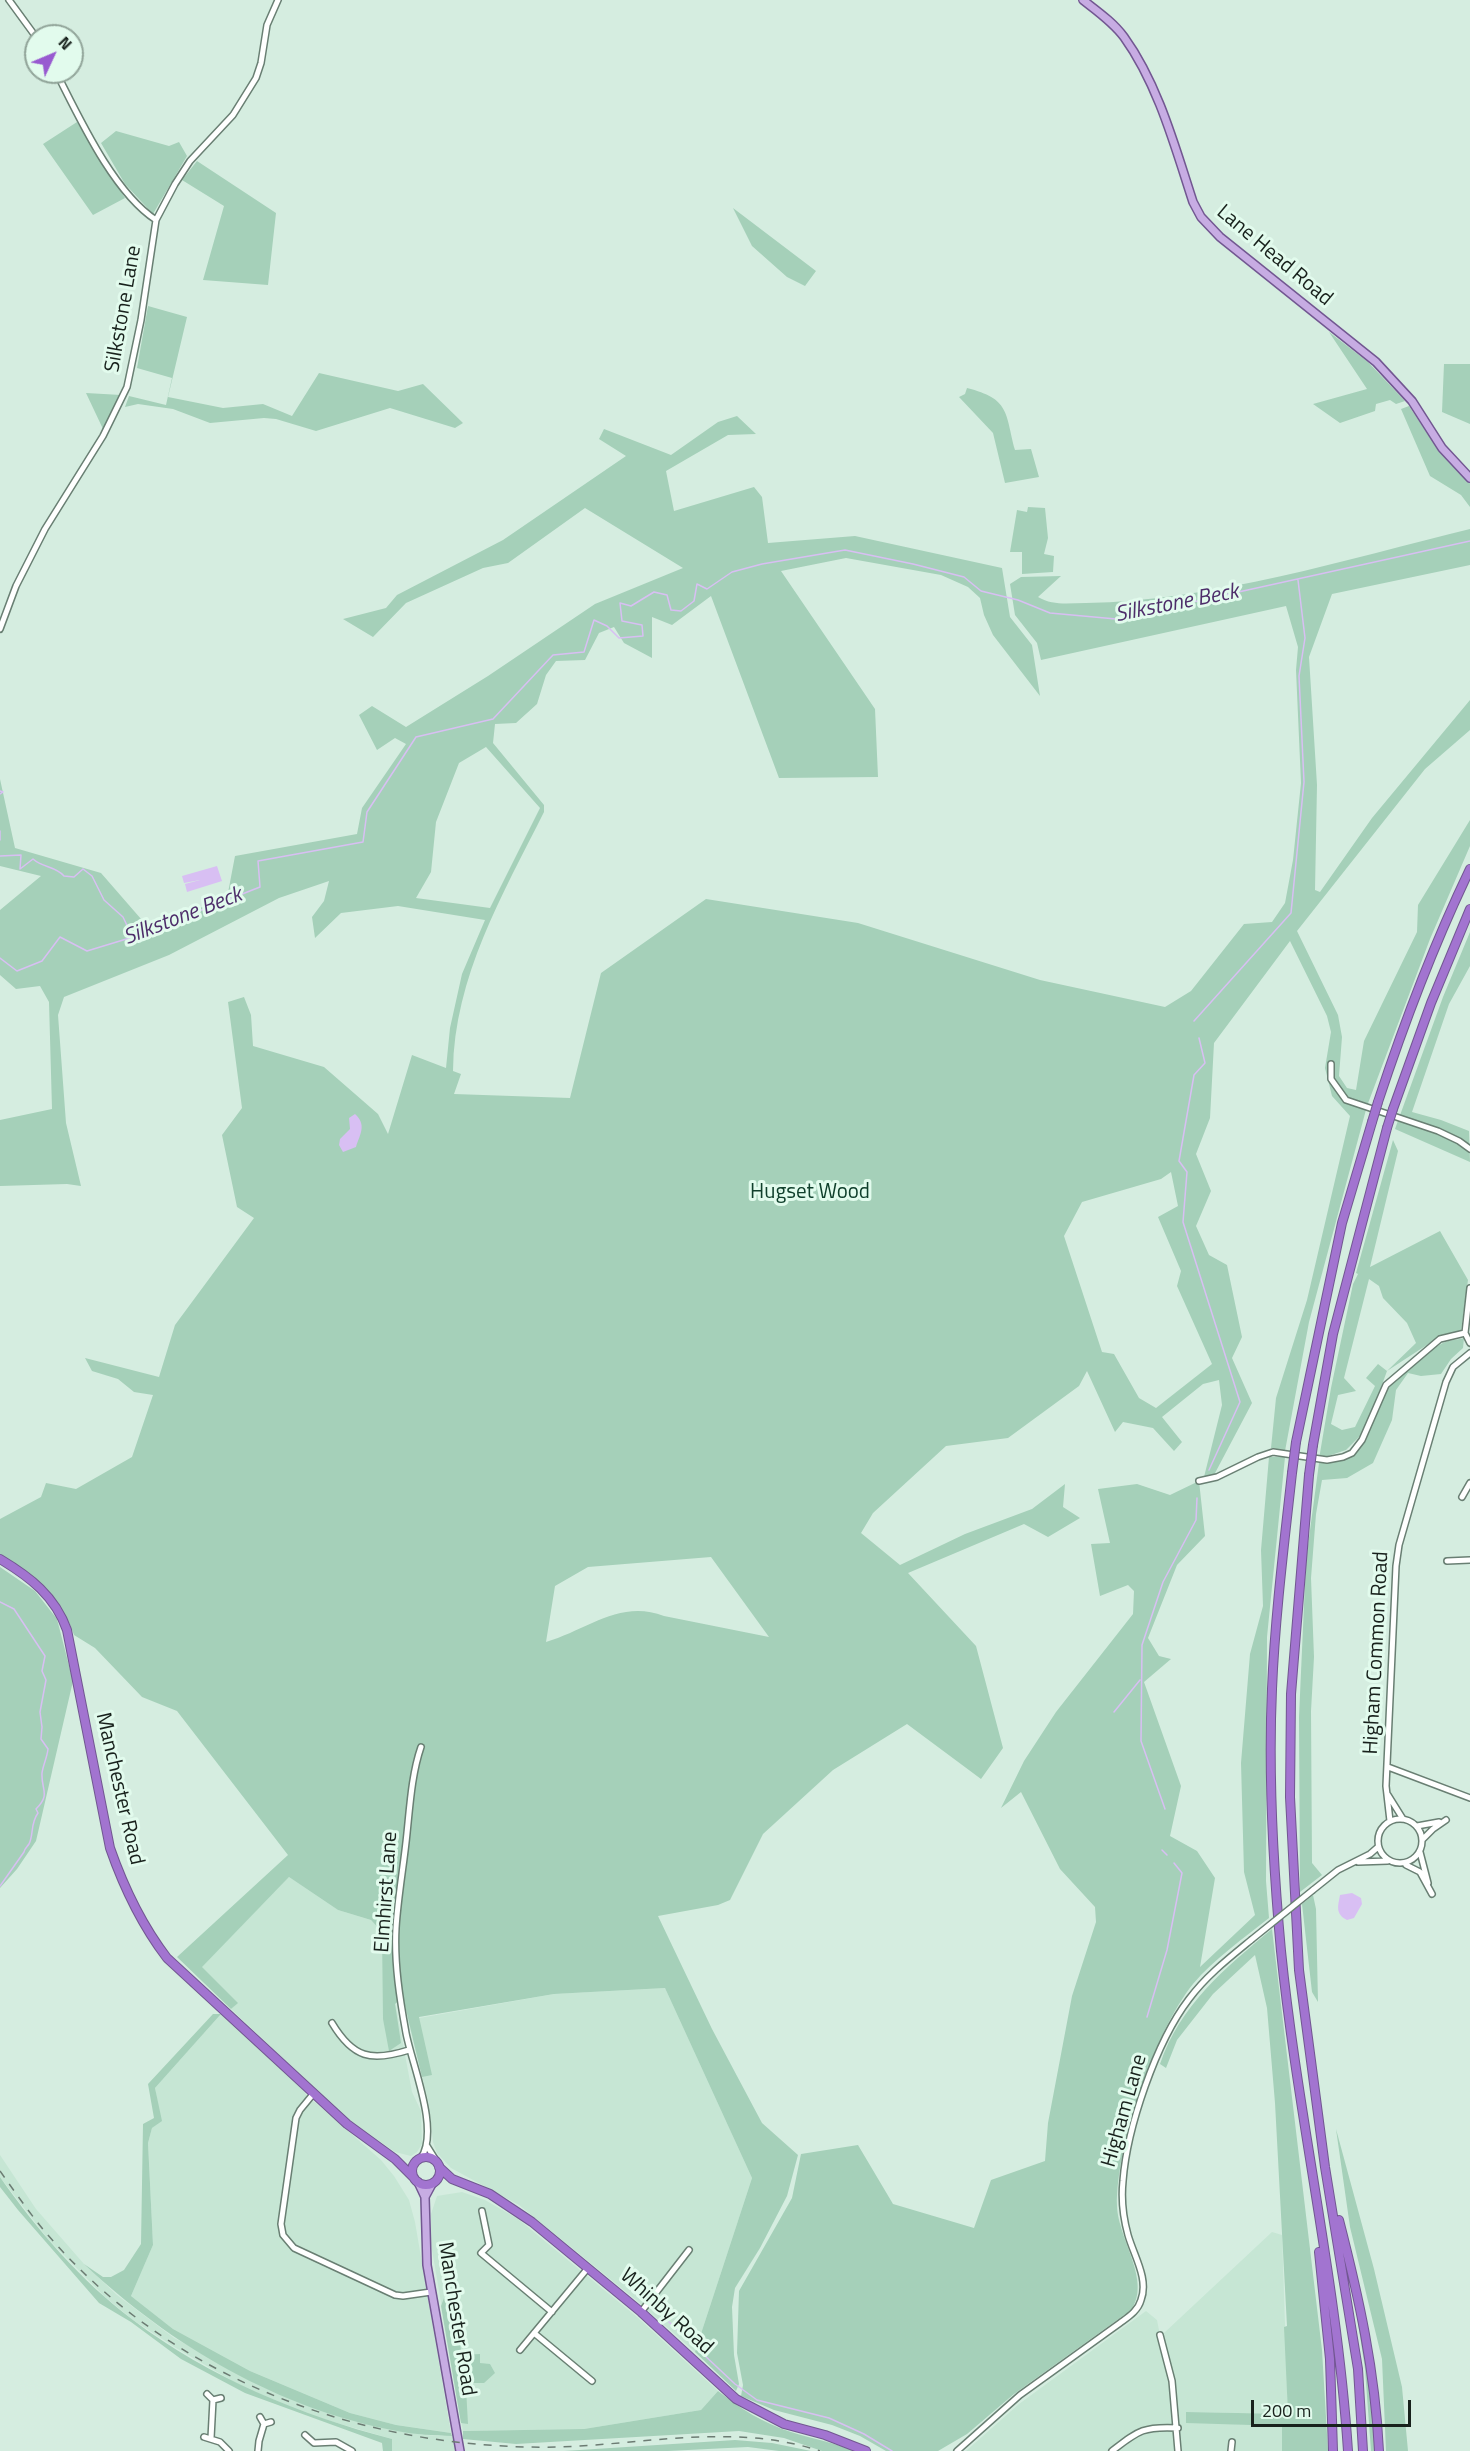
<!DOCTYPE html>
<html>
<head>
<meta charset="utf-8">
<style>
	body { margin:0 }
	#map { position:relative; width:1470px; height:2451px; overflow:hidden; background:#d5ede0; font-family:"Titillium Web",sans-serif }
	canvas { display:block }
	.north { position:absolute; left:24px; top:24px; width:60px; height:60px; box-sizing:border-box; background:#e2fbed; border:2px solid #91a499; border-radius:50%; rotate:46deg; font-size:16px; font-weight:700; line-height:24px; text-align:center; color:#18211c }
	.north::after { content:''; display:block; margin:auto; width:21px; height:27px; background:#985ad0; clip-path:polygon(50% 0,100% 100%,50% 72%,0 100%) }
	.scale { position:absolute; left:1251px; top:2400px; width:160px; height:27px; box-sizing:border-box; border:3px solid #18211c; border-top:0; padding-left:8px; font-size:18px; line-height:21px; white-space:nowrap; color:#18211c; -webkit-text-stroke:4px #e2fbed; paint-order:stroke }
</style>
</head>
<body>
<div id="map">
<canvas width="1470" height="2451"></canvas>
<div class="north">N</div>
<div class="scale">200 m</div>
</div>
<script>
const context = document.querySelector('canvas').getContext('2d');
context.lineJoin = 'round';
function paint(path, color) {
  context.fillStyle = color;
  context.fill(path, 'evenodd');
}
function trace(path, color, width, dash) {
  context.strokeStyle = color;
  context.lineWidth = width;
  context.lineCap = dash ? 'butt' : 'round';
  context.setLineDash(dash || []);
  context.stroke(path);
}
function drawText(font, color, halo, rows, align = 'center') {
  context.font = font + ' "Titillium Web",sans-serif';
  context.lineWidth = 6;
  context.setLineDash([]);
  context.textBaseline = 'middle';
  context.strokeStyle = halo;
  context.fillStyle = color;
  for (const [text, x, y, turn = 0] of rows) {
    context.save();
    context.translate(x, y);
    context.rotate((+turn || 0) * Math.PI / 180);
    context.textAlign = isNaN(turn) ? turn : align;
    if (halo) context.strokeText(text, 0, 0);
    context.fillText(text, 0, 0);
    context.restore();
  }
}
const built = new Path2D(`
	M 289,1877 L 338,1910 L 371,1920 L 382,1932 L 412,2092 L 421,2111 L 422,2144 L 417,2152 L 411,2156 L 395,2152 L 345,2117 L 231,2009 L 237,2003 L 201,1967 Z
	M 665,1988 L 752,2178 L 695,2352 L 636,2300 L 519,2205 L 451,2168 L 437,2153 L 433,2142 L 429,2104 L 408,2020 L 554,1994 Z
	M 221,2014 L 303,2090 L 309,2099 L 316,2103 L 381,2160 L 394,2176 L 409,2200 L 415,2222 L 451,2433 L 396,2425 L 350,2413 L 250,2371 L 173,2329 L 131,2296 L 153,2245 L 148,2143 L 152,2128 L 161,2121 L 155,2088 Z
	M 0,2155 L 36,2209 L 84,2264 L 117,2295 L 174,2338 L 297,2402 L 422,2435 L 452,2436 L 457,2451 L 392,2451 L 392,2439 L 310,2415 L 243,2387 L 176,2348 L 133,2320 L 104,2296 L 48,2239 L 0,2177 Z
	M 462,2192 L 485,2200 L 518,2219 L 637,2317 L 718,2391 L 701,2410 L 584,2429 L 463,2431 L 431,2244 L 431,2214 L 437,2196 Z
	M 1272,2232 L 1282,2235 L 1288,2414 L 1186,2412 L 1186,2422 L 1282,2426 L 1282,2451 L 966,2451 L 1019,2404 L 1146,2311 L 1157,2320 L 1160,2335 L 1164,2333 Z`);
const green = new Path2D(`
	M 77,122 L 125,198 L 93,215 L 43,144 Z
	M 116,131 L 169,146 L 179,142 L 187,156 L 153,214 L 125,184 L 101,143 Z
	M 197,161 L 276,213 L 268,285 L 203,280 L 224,206 L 182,180 Z
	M 733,208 L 816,271 L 805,286 L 787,277 L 752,246 Z
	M 148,306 L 187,317 L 168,397 L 223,408 L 263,404 L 292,416 L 319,373 L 398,391 L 423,384 L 463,423 L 455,428 L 390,408 L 316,431 L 276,419 L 264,418 L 210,423 L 173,409 L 138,404 L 125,407 L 129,396 L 166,405 L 172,378 L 137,368 Z
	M 1329,332 L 1368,362 L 1405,401 L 1396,404 L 1390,400 L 1376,404 L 1375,411 L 1340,423 L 1313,404 L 1367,389 Z
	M 1444,364 L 1470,364 L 1470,424 L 1442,412 Z
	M 967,388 C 1010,399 1005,412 1015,450 L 1031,449 L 1039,477 L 1005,483 L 993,433 L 959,397 L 965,394 Z
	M 86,393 L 121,395 L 103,429 Z
	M 1409,406 L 1439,451 L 1470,483 L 1470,507 L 1461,495 L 1430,476 L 1401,409 Z
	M 737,416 L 756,434 L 728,435 L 666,471 L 674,511 L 754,487 L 762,497 L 768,543 L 855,536 L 1002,568 L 1010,617 L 1032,645 L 1040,696 L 993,635 L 984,615 L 980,598 L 968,587 L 941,575 L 846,558 L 781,571 L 875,709 L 878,777 L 779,778 L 711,596 L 672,625 L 652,617 L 652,658 L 624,643 L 614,627 L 599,633 L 585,660 L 556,661 L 546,675 L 537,704 L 516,723 L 495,724 L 493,743 L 544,805 L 544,812 C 503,894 454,977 453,1071 L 461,1074 L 454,1094 L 570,1098 L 601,973 L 706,899 L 858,923 L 1040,980 L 1165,1007 L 1191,991 L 1244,924 L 1272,922 L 1285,903 L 1293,860 L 1301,783 L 1296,670 L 1298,647 L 1286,606 L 1041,660 L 1037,643 L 1015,615 L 1010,584 L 1021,577 L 1061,576 L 1038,597 C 1053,606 1069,603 1086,603 C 1213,601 1347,559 1470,529 L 1470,565 L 1332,594 L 1309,657 L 1317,785 L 1315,890 L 1320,892 L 1372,818 L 1470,700 L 1470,730 L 1425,769 L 1297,931 L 1338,1015 L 1342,1037 L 1339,1076 L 1347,1088 L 1356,1090 L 1364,1041 L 1417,932 L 1418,905 L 1470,820 L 1470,846 L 1430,939 L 1367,1106 L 1309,1322 L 1285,1451 L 1271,1448 L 1276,1398 L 1307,1300 L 1350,1116 L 1332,1096 L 1325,1068 L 1331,1032 L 1327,1016 L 1290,941 L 1214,1043 L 1210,1118 L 1196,1154 L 1211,1191 L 1196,1226 L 1209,1255 L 1227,1265 L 1242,1337 L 1232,1358 L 1252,1403 L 1214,1475 L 1204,1477 L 1222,1405 L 1219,1380 L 1203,1384 L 1162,1417 L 1182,1442 L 1174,1451 L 1153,1428 L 1123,1422 L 1115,1432 L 1087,1371 L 1079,1386 L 1008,1438 L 946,1446 L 873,1513 L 861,1533 L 900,1565 L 965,1534 L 1032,1509 L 1065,1484 L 1063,1507 L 1080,1518 L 1048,1537 L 1024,1524 L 908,1573 L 976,1646 L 1003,1748 L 981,1779 L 907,1724 L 833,1770 L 763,1834 L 730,1900 L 718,1905 L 658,1916 L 712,2029 L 762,2123 L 798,2155 L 787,2196 L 760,2248 L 735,2288 L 732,2307 L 734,2355 L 739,2384 L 736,2391 L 695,2352 L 752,2178 L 665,1988 L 554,1994 L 419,2017 L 432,2075 L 422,2077 L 403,1997 L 395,2004 L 401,2043 L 389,2051 L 383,2019 L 382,1932 L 371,1920 L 338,1910 L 289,1877 L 202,1967 L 238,2003 L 231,2009 L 177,1957 L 288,1855 L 177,1711 L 142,1697 L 95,1648 L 74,1635 C 62,1597 31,1578 0,1556 L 0,1519 L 41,1497 L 46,1483 L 76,1489 L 132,1457 L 153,1395 L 134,1392 L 118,1379 L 92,1371 L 85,1358 L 159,1377 L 175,1325 L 254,1218 L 237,1207 L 222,1135 L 242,1108 L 228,1002 L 244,997 L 251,1015 L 253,1046 L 324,1067 L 378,1114 L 388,1134 L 412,1055 L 446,1068 L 450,1028 L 462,974 L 485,920 L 398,906 L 341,913 L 315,938 L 312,917 L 324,901 L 329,881 L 279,898 L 169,955 L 64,997 L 58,1015 L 66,1123 L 81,1186 L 67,1184 L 0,1186 L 0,1120 L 52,1109 L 49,1002 L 40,986 L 16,989 L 0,975 L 0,910 L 41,876 L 0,866 L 0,779 L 15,848 L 101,873 L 148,927 L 227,898 L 235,856 L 357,834 L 362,808 L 406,744 L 395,738 L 377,750 L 359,715 L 372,706 L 406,727 L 488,676 L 595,604 L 683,568 L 585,508 L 508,563 L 483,568 L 406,603 L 373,637 L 343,619 L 386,608 L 397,595 L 503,540 L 626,456 L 599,439 L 604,429 L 671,455 L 718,422 ZM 486,747 L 540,808 L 490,908 L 416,898 L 431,872 L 436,822 L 459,763 ZM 1171,1172 L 1178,1206 L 1158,1217 L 1181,1271 L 1177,1286 L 1212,1364 L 1156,1408 L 1139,1398 L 1114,1354 L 1102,1352 L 1064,1236 L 1082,1202 L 1161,1179 ZM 711,1557 L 769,1637 L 664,1616 C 620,1599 587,1630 546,1642 L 555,1586 L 588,1567 Z
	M 1028,507 L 1045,508 L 1048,538 L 1044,554 L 1054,556 L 1053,572 L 1022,574 L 1022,552 L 1010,552 L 1017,510 L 1027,512 Z
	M 1470,932 L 1470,966 L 1449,1004 L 1412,1112 L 1441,1120 L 1469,1131 L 1470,1162 L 1395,1129 L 1443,997 Z
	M 1393,1140 L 1398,1151 L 1370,1267 L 1440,1231 L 1468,1280 L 1461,1331 L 1439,1337 L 1387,1371 L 1379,1393 L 1361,1435 L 1346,1450 L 1319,1459 L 1331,1388 L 1353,1284 L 1358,1274 L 1356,1273 ZM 1369,1279 L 1379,1286 L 1383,1298 L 1407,1323 L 1416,1343 L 1387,1371 L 1378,1364 L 1366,1378 L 1375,1386 L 1355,1427 L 1342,1430 L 1331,1424 L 1338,1395 L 1356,1391 L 1344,1378 Z
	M 1464,1338 L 1463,1348 L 1451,1359 L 1441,1374 L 1421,1376 L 1408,1373 L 1396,1390 L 1392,1420 L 1373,1463 L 1347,1478 L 1322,1480 L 1316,1514 L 1311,1578 L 1314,1657 L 1311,1711 L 1312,1863 L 1322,1875 L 1300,1892 L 1299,1717 L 1306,1560 L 1319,1463 C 1376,1461 1365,1425 1387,1388 C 1391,1380 1432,1349 1441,1344 C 1447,1340 1457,1340 1464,1338 Z
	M 1269,1457 L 1285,1457 L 1267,1637 L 1266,1881 L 1269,1918 C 1244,1938 1214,1959 1193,1984 C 1155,2031 1116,2145 1117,2206 C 1118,2239 1152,2281 1131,2310 L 1014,2394 L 967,2434 L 938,2451 L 886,2451 L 860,2436 L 832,2425 L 774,2410 L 741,2396 L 743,2385 L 737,2353 L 739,2291 L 792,2198 L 801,2154 L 858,2145 L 893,2204 L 974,2228 L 991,2180 L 1045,2161 L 1048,2123 L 1072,1996 L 1096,1922 L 1095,1907 L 1060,1869 L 1021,1792 L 1001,1808 L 1024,1761 L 1056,1712 L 1133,1614 L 1134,1591 L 1128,1585 L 1100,1596 L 1091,1544 L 1110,1543 L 1098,1489 L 1137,1484 L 1170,1495 L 1199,1481 L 1205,1536 L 1177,1565 L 1148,1638 L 1159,1656 L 1171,1659 L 1144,1682 L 1181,1786 L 1170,1836 L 1197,1851 L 1215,1878 L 1200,1967 L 1255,1915 L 1244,1872 L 1241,1763 L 1250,1654 L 1263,1606 L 1261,1550 Z
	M 0,1567 L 35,1591 L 57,1619 L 73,1681 L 36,1841 L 17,1869 L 0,1888 Z
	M 1313,1895 L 1316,1909 L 1318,2002 L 1312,1992 L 1302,1904 Z
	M 1272,1929 L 1322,2350 L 1328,2451 L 1282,2451 L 1282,2426 L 1186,2423 L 1186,2412 L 1288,2414 L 1284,2327 L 1287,2326 L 1275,2103 L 1267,2008 L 1255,1955 L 1213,1994 L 1177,2040 L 1166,2068 L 1160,2064 C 1180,2005 1225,1968 1272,1929 Z
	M 213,2014 L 221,2014 L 155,2088 L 162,2121 L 152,2128 L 148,2143 L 153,2245 L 131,2296 L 173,2329 L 250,2371 L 350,2413 L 396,2425 L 451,2433 L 452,2436 C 434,2435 415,2435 397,2431 C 279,2409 171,2346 84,2264 L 103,2277 L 111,2277 L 124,2270 L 141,2244 L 143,2124 L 154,2118 L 148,2084 Z
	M 1336,2129 L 1374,2269 L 1402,2387 L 1408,2451 L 1386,2451 L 1382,2359 L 1350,2227 Z
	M 0,2177 C 37,2230 81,2281 133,2320 C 210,2378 300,2415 392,2439 L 392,2451 L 383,2451 L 382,2443 L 245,2393 L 181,2359 L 131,2322 L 99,2303 L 18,2210 L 0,2187 Z
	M 444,2298 L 453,2308 L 462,2355 L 480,2354 L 480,2363 L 490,2364 L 495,2373 L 484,2383 L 468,2383 L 466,2388 L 468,2424 L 461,2423 L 441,2306 Z
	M 1356,2310 L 1358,2310 L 1374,2418 L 1375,2451 L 1371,2451 L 1365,2369 Z
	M 718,2391 C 741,2409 763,2423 791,2432 C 813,2439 833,2442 854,2451 L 822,2451 L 784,2438 L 739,2431 L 516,2444 L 463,2439 L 463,2431 L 584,2429 L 701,2410 Z
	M 735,2440 L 772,2443 L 811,2451 L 779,2451 L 748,2447 L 668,2451 L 564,2451 Z`);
const water = new Path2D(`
	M 217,866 L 222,881 L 187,892 L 185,884 L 200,880 L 184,883 L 182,876 Z
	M 355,1114 C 367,1125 360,1134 356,1147 L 343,1152 L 339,1145 L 340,1139 L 350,1129 L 349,1118 Z
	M 1352,1893 L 1361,1898 L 1362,1904 L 1354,1918 L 1347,1920 C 1335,1914 1338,1906 1340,1895 Z`);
const stream = new Path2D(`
	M 0,791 L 3,792 L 0,794
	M 0,831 L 0,840
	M 0,856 L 21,855 L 20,869 L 33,859 C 43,868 55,866 64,876 L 74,877 L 83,869 L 92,876 L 104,900 L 123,917 L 132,936
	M 0,958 L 17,971 L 42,961 L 60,937 L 87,951 L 133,937 L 260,887 L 258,861 L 363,842 L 367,812 L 416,737 L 493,719 L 553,655 L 584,652 L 594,620 L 607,626 L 619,638 L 643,636 L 642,625 L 622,621 L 620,603 L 631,606 L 654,592 L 667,595 L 671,610 L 681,611 L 694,601 L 697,584 L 707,589 L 732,572 L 762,564 L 845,550 L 913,564 L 964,577 L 981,591 L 1018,600 L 1050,613 L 1116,619 L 1470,541
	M 1194,1021 L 1291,913 L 1304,782 L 1299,676 L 1305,638 L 1298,580
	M 1199,1038 L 1205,1063 L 1194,1075 L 1179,1161 L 1187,1172 L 1183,1222 L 1240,1402 L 1209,1470
	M 0,1602 L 14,1609 L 45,1656 L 42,1671 L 46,1680 L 40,1712 L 42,1727 L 41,1739 L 48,1749 C 47,1758 43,1765 42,1773 C 41,1790 51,1794 36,1809 L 38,1813 C 30,1824 34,1834 29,1844 C 27,1847 24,1849 24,1852 L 0,1886
	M 1114,1712 L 1140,1680
	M 1165,1809 L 1141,1741 L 1142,1645 L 1163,1582 L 1196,1520 L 1197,1498
	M 1162,1850 L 1167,1855
	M 1147,2017 L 1167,1950 L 1182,1873 L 1174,1863
	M 669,2322 L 735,2384 L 757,2400 L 829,2418 L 864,2434 L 892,2451`);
const minor = new Path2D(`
	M 9,0 L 36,37
	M 56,72 C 79,117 113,192 156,220
	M 0,629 L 16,586 L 45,529 L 103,436 L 127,387 L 141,320 L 156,220 L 175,184 L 190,161 L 233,115 L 256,78 L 261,63 L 267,25 L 278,0
	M 1331,1064 L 1331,1079 L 1346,1100 L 1438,1131 L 1459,1141 L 1470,1149
	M 1465,1333 L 1470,1288
	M 1199,1481 L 1217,1477 L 1258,1457 L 1273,1452 L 1327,1460 L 1343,1457 L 1352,1453 L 1362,1440 L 1386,1385 L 1440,1339 L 1465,1333 L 1470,1343
	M 1462,1497 L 1470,1483
	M 1447,1561 L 1470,1560
	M 1388,1767 L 1470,1798
	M 1388,1795 L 1403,1819
	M1378 1841a22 22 0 1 1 44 0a22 22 0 1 1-44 0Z
	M 1390,1821 L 1386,1786 L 1396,1566 L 1399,1545 L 1446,1382 L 1453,1367 L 1470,1353
	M 1417,1826 L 1439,1822
	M 1423,1839 L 1433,1829 L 1446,1820
	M 1420,1852 L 1428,1883
	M 1358,1862 L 1388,1861
	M 1406,1865 L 1420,1872 L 1432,1894
	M 1313,1890 L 1338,1870 L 1370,1854 L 1378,1847
	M 332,2023 C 353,2058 371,2062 409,2050
	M 314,2093 L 300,2110 L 296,2118 L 281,2224 L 283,2235 L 294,2248 L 395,2295 L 403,2296 L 431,2292
	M 427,2146 L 437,2162
	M 421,2158 C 440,2130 412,2065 406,2033 C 400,2000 394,1963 396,1928 C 398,1896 404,1864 407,1833 C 410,1804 412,1773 421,1747
	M 482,2211 L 489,2245 L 481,2253 L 552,2312
	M 641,2312 L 689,2250
	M 534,2333 L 592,2381
	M 1160,2335 L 1172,2381 L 1178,2451
	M 520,2350 L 588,2268
	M 207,2394 L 213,2400 L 221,2398
	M 260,2417 L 264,2424 L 271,2422
	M 305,2435 L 314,2443 L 336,2442 L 352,2451
	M 204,2437 L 220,2442 L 229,2451
	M 211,2438 L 213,2400
	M 258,2451 L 259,2441 L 264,2424
	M 957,2451 L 1020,2395 L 1120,2323 C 1128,2317 1138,2311 1141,2300 C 1149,2279 1134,2256 1128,2235 C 1123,2217 1121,2200 1123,2181 C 1127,2128 1156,2042 1189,1999 C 1206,1976 1229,1958 1251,1940
	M 1112,2451 C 1138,2431 1143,2426 1178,2428
	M 1231,2451 L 1232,2442`);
const major = new Path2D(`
	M 1083,0 C 1097,11 1113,22 1124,37 C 1158,84 1175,147 1193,202 L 1201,217 L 1220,237 L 1376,362 L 1412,401 L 1442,448 L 1470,478
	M 418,2182 L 425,2197
	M 432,2184 L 425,2197 L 427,2265 L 460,2451`);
const highway = new Path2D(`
	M 1378,1102 C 1404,1023 1434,944 1470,869
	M 1393,1109 L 1431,1003 L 1470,909
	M 1296,1442 L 1342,1223 L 1372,1122
	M 1313,1445 L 1333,1334 L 1387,1128
	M 1292,1473 C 1284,1545 1275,1617 1272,1689 C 1268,1777 1273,1864 1281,1951 C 1298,2118 1337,2283 1348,2451
	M 1309,1475 L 1291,1694 L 1290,1797 L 1299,1970 L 1325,2167 L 1358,2369 L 1363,2451
	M 0,1559 C 30,1577 55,1596 67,1630 L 110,1848 C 124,1888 141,1924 167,1958 L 347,2124 L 395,2159 L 414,2178
	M412 2171a14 14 0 1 1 28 0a14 14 0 1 1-28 0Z
	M 439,2167 L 452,2179 L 490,2194 L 532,2222 L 641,2312 L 736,2399 L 784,2424 L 825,2435 L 866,2451
	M 1339,2220 C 1359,2298 1375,2370 1379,2451
	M 1319,2252 L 1330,2359 L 1333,2451`);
const rail = new Path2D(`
	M 0,2171 C 15,2192 30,2214 47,2234 C 174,2382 367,2451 560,2447 C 646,2444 736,2423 820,2451`);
const minorBridge = new Path2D(`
	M 1251,1940 L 1313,1890`);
const highwayBridge = new Path2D(`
	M 1372,1122 L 1378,1102
	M 1387,1128 L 1393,1109
	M 1292,1473 L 1296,1442
	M 1309,1475 L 1313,1445`);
const streetNames = [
	["Lane Head Road",1274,256,40],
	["Silkstone Lane",124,309,-80],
	["Higham Common Road",1377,1653,-87],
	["Manchester Road",119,1789,77],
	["Elmhirst Lane",387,1892,-86],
	["Higham Lane",1125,2111,-74],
	["Whinby Road",666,2312,42],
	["Manchester Road",456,2319,81]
];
const parkNames = [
	["Hugset Wood",810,1193]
];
const waterNames = [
	["Silkstone Beck",1177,604,-11],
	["Silkstone Beck",183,917,-21]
];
paint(built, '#c6e6d4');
paint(green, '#a5d0b9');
paint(water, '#d8bff3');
trace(stream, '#d8bff3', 1.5);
trace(minor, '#697f73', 8);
trace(major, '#725791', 10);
trace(highway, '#725791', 10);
trace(minor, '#fff', 5);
trace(major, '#c7ace3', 7);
trace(highway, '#a274d0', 8);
trace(rail, '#6c7c73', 1.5, [8, 8]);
trace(minorBridge, '#697f73', 8, []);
trace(highwayBridge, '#725791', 10, []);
trace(minorBridge, '#fff', 5);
trace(highwayBridge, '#a274d0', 8);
drawText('21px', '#18211c', '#e2fbed', streetNames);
drawText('21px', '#10402c', '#e2fbed', parkNames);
drawText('italic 22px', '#4d2d6a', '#e2fbed', waterNames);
</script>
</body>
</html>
